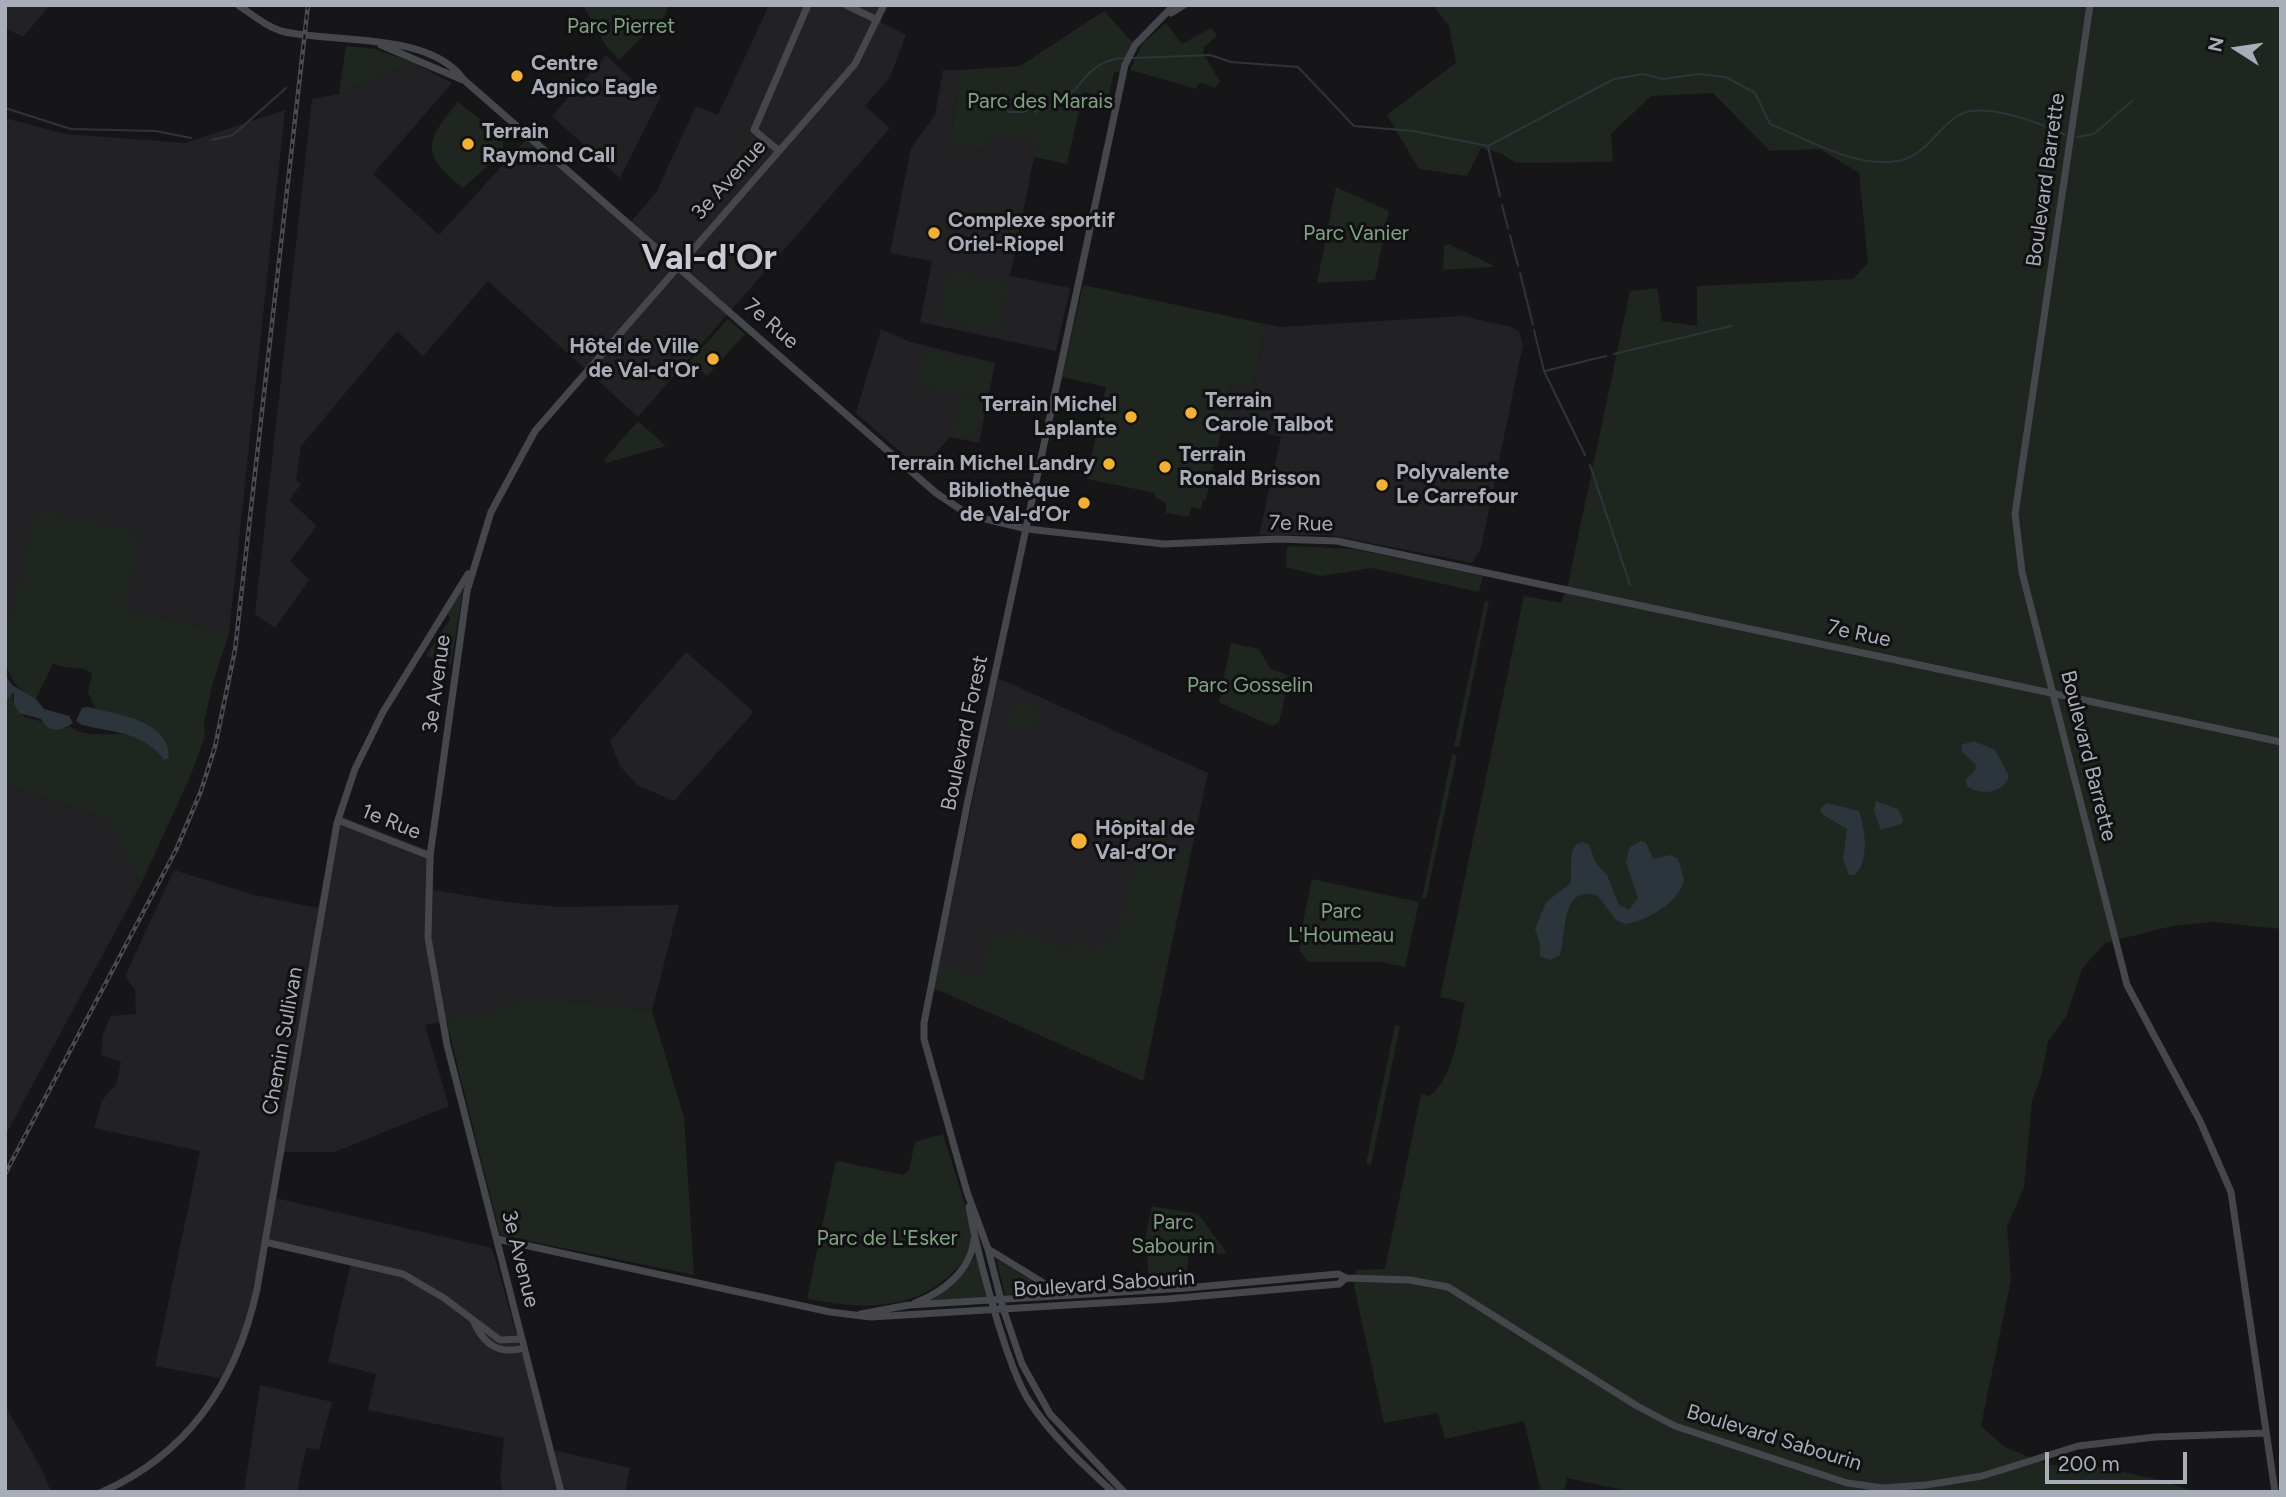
<!DOCTYPE html>
<html>
<head>
<meta charset="utf-8">
<style>
	body { margin:0 }
	#map { position:relative; width:2286px; height:1497px; overflow:hidden; background:#161618; font-family:Figtree,sans-serif }
	canvas { display:block }
	.frame { position:absolute; inset:0; border:7px solid #a8adb8; pointer-events:none }
	.north { position:absolute; left:2202px; top:14px; width:70px; height:70px; -webkit-text-stroke:5px #111113; paint-order:stroke; rotate:282deg; font-size:19px; font-weight:700; line-height:28px; text-align:center; color:#a8adb8 }
	.north::after { content:''; display:block; margin:auto; width:24px; height:32px; background:#a8adb8; clip-path:polygon(50% 0,100% 100%,50% 72%,0 100%) }
	.scale { position:absolute; left:2045px; top:1452px; width:142px; height:32px; box-sizing:border-box; border:4px solid #a8adb8; border-top:0; padding-left:9px; font-size:21px; line-height:24px; white-space:nowrap; color:#a8adb8; -webkit-text-stroke:5px #111113; paint-order:stroke }
</style>
</head>
<body>
<div id="map">
<canvas width="2286" height="1497"></canvas>
<div class="frame"></div>
<div class="north">N</div>
<div class="scale">200 m</div>
</div>
<script>
const context = document.querySelector('canvas').getContext('2d');
context.lineJoin = 'round';
function paint(path, color) {
  context.fillStyle = color;
  context.fill(path, 'evenodd');
}
function trace(path, color, width, dash) {
  context.strokeStyle = color;
  context.lineWidth = width;
  context.lineCap = dash ? 'butt' : 'round';
  context.setLineDash(dash || []);
  context.stroke(path);
}
function drawText(font, color, halo, rows, align = 'center') {
  context.font = font + ' Figtree,sans-serif';
  context.lineWidth = 6;
  context.setLineDash([]);
  context.textBaseline = 'middle';
  context.strokeStyle = halo;
  context.fillStyle = color;
  for (const [text, x, y, turn = 0] of rows) {
    context.save();
    context.translate(x, y);
    context.rotate((+turn || 0) * Math.PI / 180);
    context.textAlign = isNaN(turn) ? turn : align;
    if (halo) context.strokeText(text, 0, 0);
    context.fillText(text, 0, 0);
    context.restore();
  }
}
const built = new Path2D(`
	M 5,5 L 50,5 L 23,37 L 5,28 Z
	M 769,5 L 881,5 L 875,19 L 906,35 L 890,77 L 865,106 L 890,128 L 638,417 L 488,281 L 423,356 L 397,331 L 301,446 L 296,480 L 301,484 L 289,500 L 317,526 L 290,561 L 309,580 L 275,628 L 255,614 L 312,99 L 339,94 L 412,62 L 452,83 L 373,174 L 439,235 L 530,135 L 628,225 L 656,193 L 696,106 L 718,115 Z
	M 606,55 L 630,78 L 661,96 L 620,178 L 552,116 Z
	M 943,70 L 960,70 L 950,144 L 982,150 L 994,135 L 1037,143 L 1010,276 L 1070,288 L 1056,351 L 920,322 L 932,261 L 890,253 L 911,148 L 935,115 Z
	M 285,110 L 229,633 L 123,609 L 36,511 L 10,617 L 5,616 L 5,118 L 65,134 L 185,143 Z
	M 1462,316 L 1512,327 L 1519,332 L 1523,345 L 1481,548 L 1472,563 L 1330,535 L 1259,535 L 1281,437 L 1223,425 L 1232,380 L 1254,385 L 1265,324 L 1280,327 Z
	M 881,329 L 910,342 L 995,363 L 979,443 L 950,437 L 921,470 L 856,413 Z
	M 686,652 L 752,710 L 752,714 L 674,801 L 637,785 L 620,766 L 610,741 Z
	M 998,678 L 1208,773 L 1143,1081 L 934,988 Z
	M 5,785 L 107,818 L 141,884 L 5,1136 Z
	M 337,815 L 434,852 L 433,890 L 506,902 L 560,907 L 679,905 L 652,1011 L 538,996 L 487,1013 L 425,1025 L 449,1106 L 335,1152 L 278,1152 L 271,1197 L 492,1248 L 549,1449 L 630,1468 L 625,1492 L 503,1492 L 500,1477 L 504,1438 L 368,1410 L 376,1374 L 328,1362 L 352,1258 L 264,1240 L 240,1347 L 225,1379 L 155,1366 L 200,1151 L 94,1128 L 102,1100 L 116,1085 L 121,1062 L 101,1055 L 103,1034 L 111,1016 L 136,1014 L 135,990 L 125,976 L 174,870 L 254,895 L 318,908 Z
	M 260,1385 L 332,1402 L 319,1450 L 306,1448 L 297,1492 L 244,1492 Z
	M 5,1405 L 43,1472 L 51,1492 L 5,1492 Z`);
const green = new Path2D(`
	M 588,5 L 669,5 L 665,15 L 619,60 L 606,46 L 584,7 Z
	M 1433,5 L 2281,5 L 2281,929 L 2214,922 L 2172,926 L 2105,943 L 2082,969 L 2066,1017 L 2048,1041 L 2042,1074 L 2032,1101 L 2024,1188 L 2007,1226 L 2011,1280 L 1981,1426 L 2005,1447 L 2048,1465 L 2097,1467 L 2162,1480 L 2194,1492 L 1633,1492 L 1567,1478 L 1564,1492 L 1541,1492 L 1524,1421 L 1445,1439 L 1438,1413 L 1384,1423 L 1354,1286 L 1356,1270 L 1385,1269 L 1421,1094 L 1430,1096 C 1454,1076 1458,1032 1465,1003 L 1440,997 L 1524,596 L 1561,603 L 1568,584 L 1630,291 L 1657,288 L 1662,321 L 1697,326 L 1697,286 L 1853,279 L 1868,263 L 1859,173 L 1820,149 L 1770,151 L 1713,93 L 1651,96 L 1611,134 L 1613,162 L 1516,163 L 1500,153 L 1481,148 L 1467,176 L 1419,169 L 1387,115 L 1456,63 L 1449,26 Z
	M 1104,11 L 1135,45 L 1124,73 L 1114,72 L 1109,97 L 1083,92 L 1067,164 L 1034,157 L 1036,143 L 994,135 L 982,150 L 950,144 L 960,70 L 1020,66 Z
	M 1166,23 L 1182,44 L 1211,28 L 1217,36 L 1204,47 L 1203,54 L 1220,81 L 1215,88 L 1200,82 L 1196,89 L 1130,70 L 1143,43 Z
	M 346,46 L 375,49 L 412,62 L 339,94 Z
	M 458,102 L 503,137 L 503,152 L 463,188 C 420,153 425,142 458,102 Z
	M 753,138 L 767,151 L 743,178 L 744,143 Z
	M 1336,187 L 1389,211 L 1375,280 L 1317,283 Z
	M 1448,244 L 1493,265 L 1493,267 L 1443,270 L 1444,246 Z
	M 949,271 L 1008,284 L 998,331 L 939,318 Z
	M 1083,285 L 1265,324 L 1254,385 L 1232,381 L 1206,500 L 1203,500 L 1201,509 L 1191,507 L 1189,517 L 1166,513 L 1166,503 L 1155,497 L 1155,493 L 1087,479 L 1106,387 L 1062,377 Z
	M 728,319 L 745,334 L 707,376 L 690,361 Z
	M 925,350 L 991,364 L 984,399 L 918,385 Z
	M 961,398 L 983,403 L 975,438 L 953,433 Z
	M 638,421 L 666,446 L 606,463 L 604,460 Z
	M 36,510 L 140,533 L 124,609 L 229,633 L 212,686 L 204,723 L 205,736 L 190,777 L 141,884 L 107,818 L 5,785 L 5,702 L 12,692 L 14,704 L 25,717 L 66,728 L 69,726 C 95,747 137,716 165,760 L 169,758 L 118,714 L 96,709 L 88,693 L 92,673 C 80,665 66,670 53,663 L 36,699 C 0,682 5,654 5,616 L 10,616 Z
	M 1290,546 L 1353,549 L 1483,576 L 1479,592 L 1372,568 L 1321,576 L 1286,567 L 1287,548 Z
	M 463,589 L 451,665 L 426,656 L 450,619 L 447,612 Z
	M 1485,601 L 1489,601 L 1459,747 L 1454,746 Z
	M 1231,643 L 1259,649 L 1270,668 L 1287,675 L 1289,681 L 1279,722 L 1272,726 L 1219,702 Z
	M 1015,703 L 1040,708 L 1035,730 L 1007,725 Z
	M 1452,754 L 1457,755 L 1426,899 L 1422,898 Z
	M 1187,845 L 1191,846 L 1143,1081 L 934,988 L 939,964 L 980,978 L 991,935 L 1005,937 L 1017,929 L 1067,952 L 1069,941 L 1081,944 L 1091,952 L 1118,935 L 1133,869 L 1142,862 L 1173,868 Z
	M 1312,879 L 1419,902 L 1405,967 L 1381,962 L 1308,962 L 1300,951 L 1299,941 Z
	M 538,996 L 652,1011 L 684,1117 L 694,1275 L 500,1235 L 446,1020 L 487,1013 Z
	M 1395,1025 L 1400,1026 L 1371,1165 L 1366,1164 Z
	M 943,1134 C 950,1159 970,1213 971,1237 C 971,1253 963,1263 952,1273 C 913,1312 858,1309 807,1299 L 835,1164 L 838,1161 L 903,1175 L 909,1170 L 915,1142 Z
	M 1152,1206 L 1198,1214 L 1227,1253 L 1188,1256 L 1187,1283 L 1150,1286 L 1145,1240 Z
	M 977,1254 L 989,1296 L 926,1301 L 962,1274 Z
	M 996,1259 L 1048,1290 L 1049,1292 L 1005,1295 Z`);
const water = new Path2D(`
	M 5,675 L 12,685 L 36,699 L 44,709 L 69,716 L 73,723 C 60,732 48,733 41,719 L 19,713 L 14,704 L 14,692 L 5,702 Z
	M 88,707 C 116,714 170,720 169,758 L 164,760 C 147,733 111,732 82,725 L 76,721 L 82,708 Z
	M 1974,741 L 1995,750 L 2009,776 C 2004,794 1980,796 1967,786 L 1966,780 L 1975,770 L 1976,765 L 1962,751 L 1961,745 Z
	M 1876,801 L 1898,809 L 1903,819 L 1901,824 L 1881,830 L 1874,811 Z
	M 1827,803 L 1859,811 C 1865,830 1870,859 1855,875 L 1849,875 L 1843,859 L 1847,829 L 1822,814 L 1820,809 Z
	M 1641,841 L 1646,843 L 1653,859 L 1670,855 L 1678,859 L 1684,879 C 1681,902 1646,921 1625,924 L 1616,920 L 1597,895 C 1560,885 1567,933 1560,955 L 1550,960 L 1540,956 L 1540,943 L 1535,929 L 1546,902 L 1571,883 L 1571,857 L 1575,845 L 1582,842 L 1589,844 L 1595,862 L 1607,875 L 1619,905 L 1629,910 L 1638,898 L 1626,862 L 1630,847 Z`);
const stream = new Path2D(`
	M 1133,58 L 1210,55 L 1231,62 L 1298,67 L 1354,126 L 1413,131 L 1488,146 L 1614,79 L 1643,74 L 1663,79 L 1699,74 L 1726,77 L 1755,93 L 1770,124 C 1810,140 1854,168 1898,161 C 1925,156 1936,130 1957,116 C 1982,100 2040,123 2065,135
	M 970,105 L 998,103 L 1009,112 L 1023,112 L 1032,108 L 1036,112 C 1049,106 1070,97 1079,85 C 1090,70 1105,58 1124,58
	M 5,108 L 71,129 L 156,131 L 191,138
	M 2077,137 L 2094,134 L 2132,101
	M 212,140 L 233,135 L 286,88
	M 1488,147 L 1500,196
	M 1502,205 L 1508,228
	M 1510,235 L 1518,266
	M 1520,273 L 1533,325
	M 1534,330 L 1544,371 L 1585,455
	M 1614,354 L 1731,326
	M 1545,371 L 1606,356
	M 1590,465 L 1630,585`);
const secondary = new Path2D(`
	M 238,5 C 253,15 268,28 285,32 C 337,43 430,32 464,80 L 936,493 L 969,515 L 1027,529 L 1164,544 L 1278,539 L 1337,541 L 2281,742
	M 846,5 L 877,20
	M 2090,5 L 2015,514 L 2022,572 L 2127,985 L 2200,1121 L 2231,1192 L 2275,1492
	M 1171,13 L 1184,5
	M 381,45 L 463,80
	M 779,151 L 754,130 L 808,5
	M 338,820 L 430,856
	M 969,1207 C 977,1252 1006,1365 1029,1401 C 1051,1435 1083,1465 1113,1492
	M 497,1239 L 830,1312 L 871,1317 L 1167,1299 L 1339,1284 L 1346,1278
	M 265,1242 L 403,1274 L 444,1298 L 500,1340 L 522,1339
	M 988,1249 L 1063,1295
	M 915,1303 C 944,1292 971,1270 974,1239
	M 861,1314 L 909,1305 L 1186,1288 L 1338,1274 L 1346,1278 L 1410,1280 L 1448,1287 L 1637,1406 L 1675,1426 L 1847,1483 L 1883,1488 L 1926,1485 L 1982,1476 L 2078,1446 L 2155,1437 L 2266,1433
	M 474,1322 C 484,1345 499,1355 524,1348
	M 102,1492 C 190,1453 237,1381 257,1289 L 337,823 L 355,769 L 383,712 L 468,574
	M 561,1492 L 447,1045 L 428,938 L 430,856 L 467,591 L 491,512 L 535,431 L 855,64 L 884,5
	M 1124,1492 L 1050,1414 L 1022,1364 L 1003,1308 L 988,1249 L 967,1192 L 924,1039 L 924,1023 L 968,800 L 1125,65 L 1135,45 L 1174,5`);
const rail = new Path2D(`
	M 5,1174 L 176,850 L 201,791 L 215,747 L 235,650 L 308,5`);
const markers = [
	[517,76,7,"#f2b134"],
	[468,144,7,"#f2b134"],
	[934,233,7,"#f2b134"],
	[713,359,7,"#f2b134"],
	[1191,413,7,"#f2b134"],
	[1131,417,7,"#f2b134"],
	[1109,464,7,"#f2b134"],
	[1165,467,7,"#f2b134"],
	[1382,485,7,"#f2b134"],
	[1084,503,7,"#f2b134"],
	[1079,841,9,"#f2b134"]
];
const parkNames = [
	["Parc Pierret",621,27],
	["Parc des Marais",1040,102],
	["Parc Vanier",1356,234],
	["Parc Gosselin",1250,686],
	["Parc",1341,912],
	["L'Houmeau",1341,936],
	["Parc",1173,1223],
	["Sabourin",1173,1247],
	["Parc de L'Esker",887,1239]
];
const poiNames = [
	["Centre",531,64],
	["Agnico Eagle",531,88],
	["Terrain",482,132],
	["Raymond Call",482,156],
	["Complexe sportif",948,221],
	["Oriel-Riopel",948,245],
	["Hôtel de Ville",699,347,"right"],
	["de Val-d'Or",699,371,"right"],
	["Terrain",1205,401],
	["Carole Talbot",1205,425],
	["Terrain Michel",1117,405,"right"],
	["Laplante",1117,429,"right"],
	["Terrain",1179,455],
	["Ronald Brisson",1179,479],
	["Terrain Michel Landry",1095,464,"right"],
	["Polyvalente",1396,473],
	["Le Carrefour",1396,497],
	["Bibliothèque",1070,491,"right"],
	["de Val-d’Or",1070,515,"right"],
	["Hôpital de",1095,829],
	["Val-d’Or",1095,853]
];
const streetNames = [
	["3e Avenue",729,180,-48],
	["Boulevard Barrette",2046,180,-82],
	["7e Rue",771,324,41],
	["7e Rue",1301,524,1],
	["7e Rue",1859,634,12],
	["3e Avenue",437,684,-82],
	["Boulevard Forest",965,733,-78],
	["Boulevard Barrette",2088,756,76],
	["1e Rue",391,822,22],
	["Chemin Sullivan",283,1041,-80],
	["3e Avenue",520,1259,76],
	["Boulevard Sabourin",1104,1284,-4],
	["Boulevard Sabourin",1774,1438,17]
];
const townNames = [
	["Val-d'Or",709,259]
];
paint(built, '#222225');
paint(green, '#1e261f');
paint(water, '#2c353c');
trace(stream, '#2c353c', 2);
trace(secondary, '#45474d', 7);
trace(rail, '#4a4c52', 4.5);
trace(rail, '#111113', 2, [5]);
for (const [x, y, r, color] of markers) {
  const dot = new Path2D();
  dot.arc(x, y, r, 0, 2 * Math.PI);
  context.fillStyle = color;
  context.fill(dot);
  trace(dot, '#111113', 2.5);
}
drawText('21px', '#7fa381', '#111113', parkNames);
drawText('bold 21px', '#a8adb8', '#111113', poiNames, 'left');
drawText('21px', '#a8adb8', '#111113', streetNames);
drawText('bold 35px', '#c9ccd4', '#111113', townNames);
</script>
</body>
</html>
